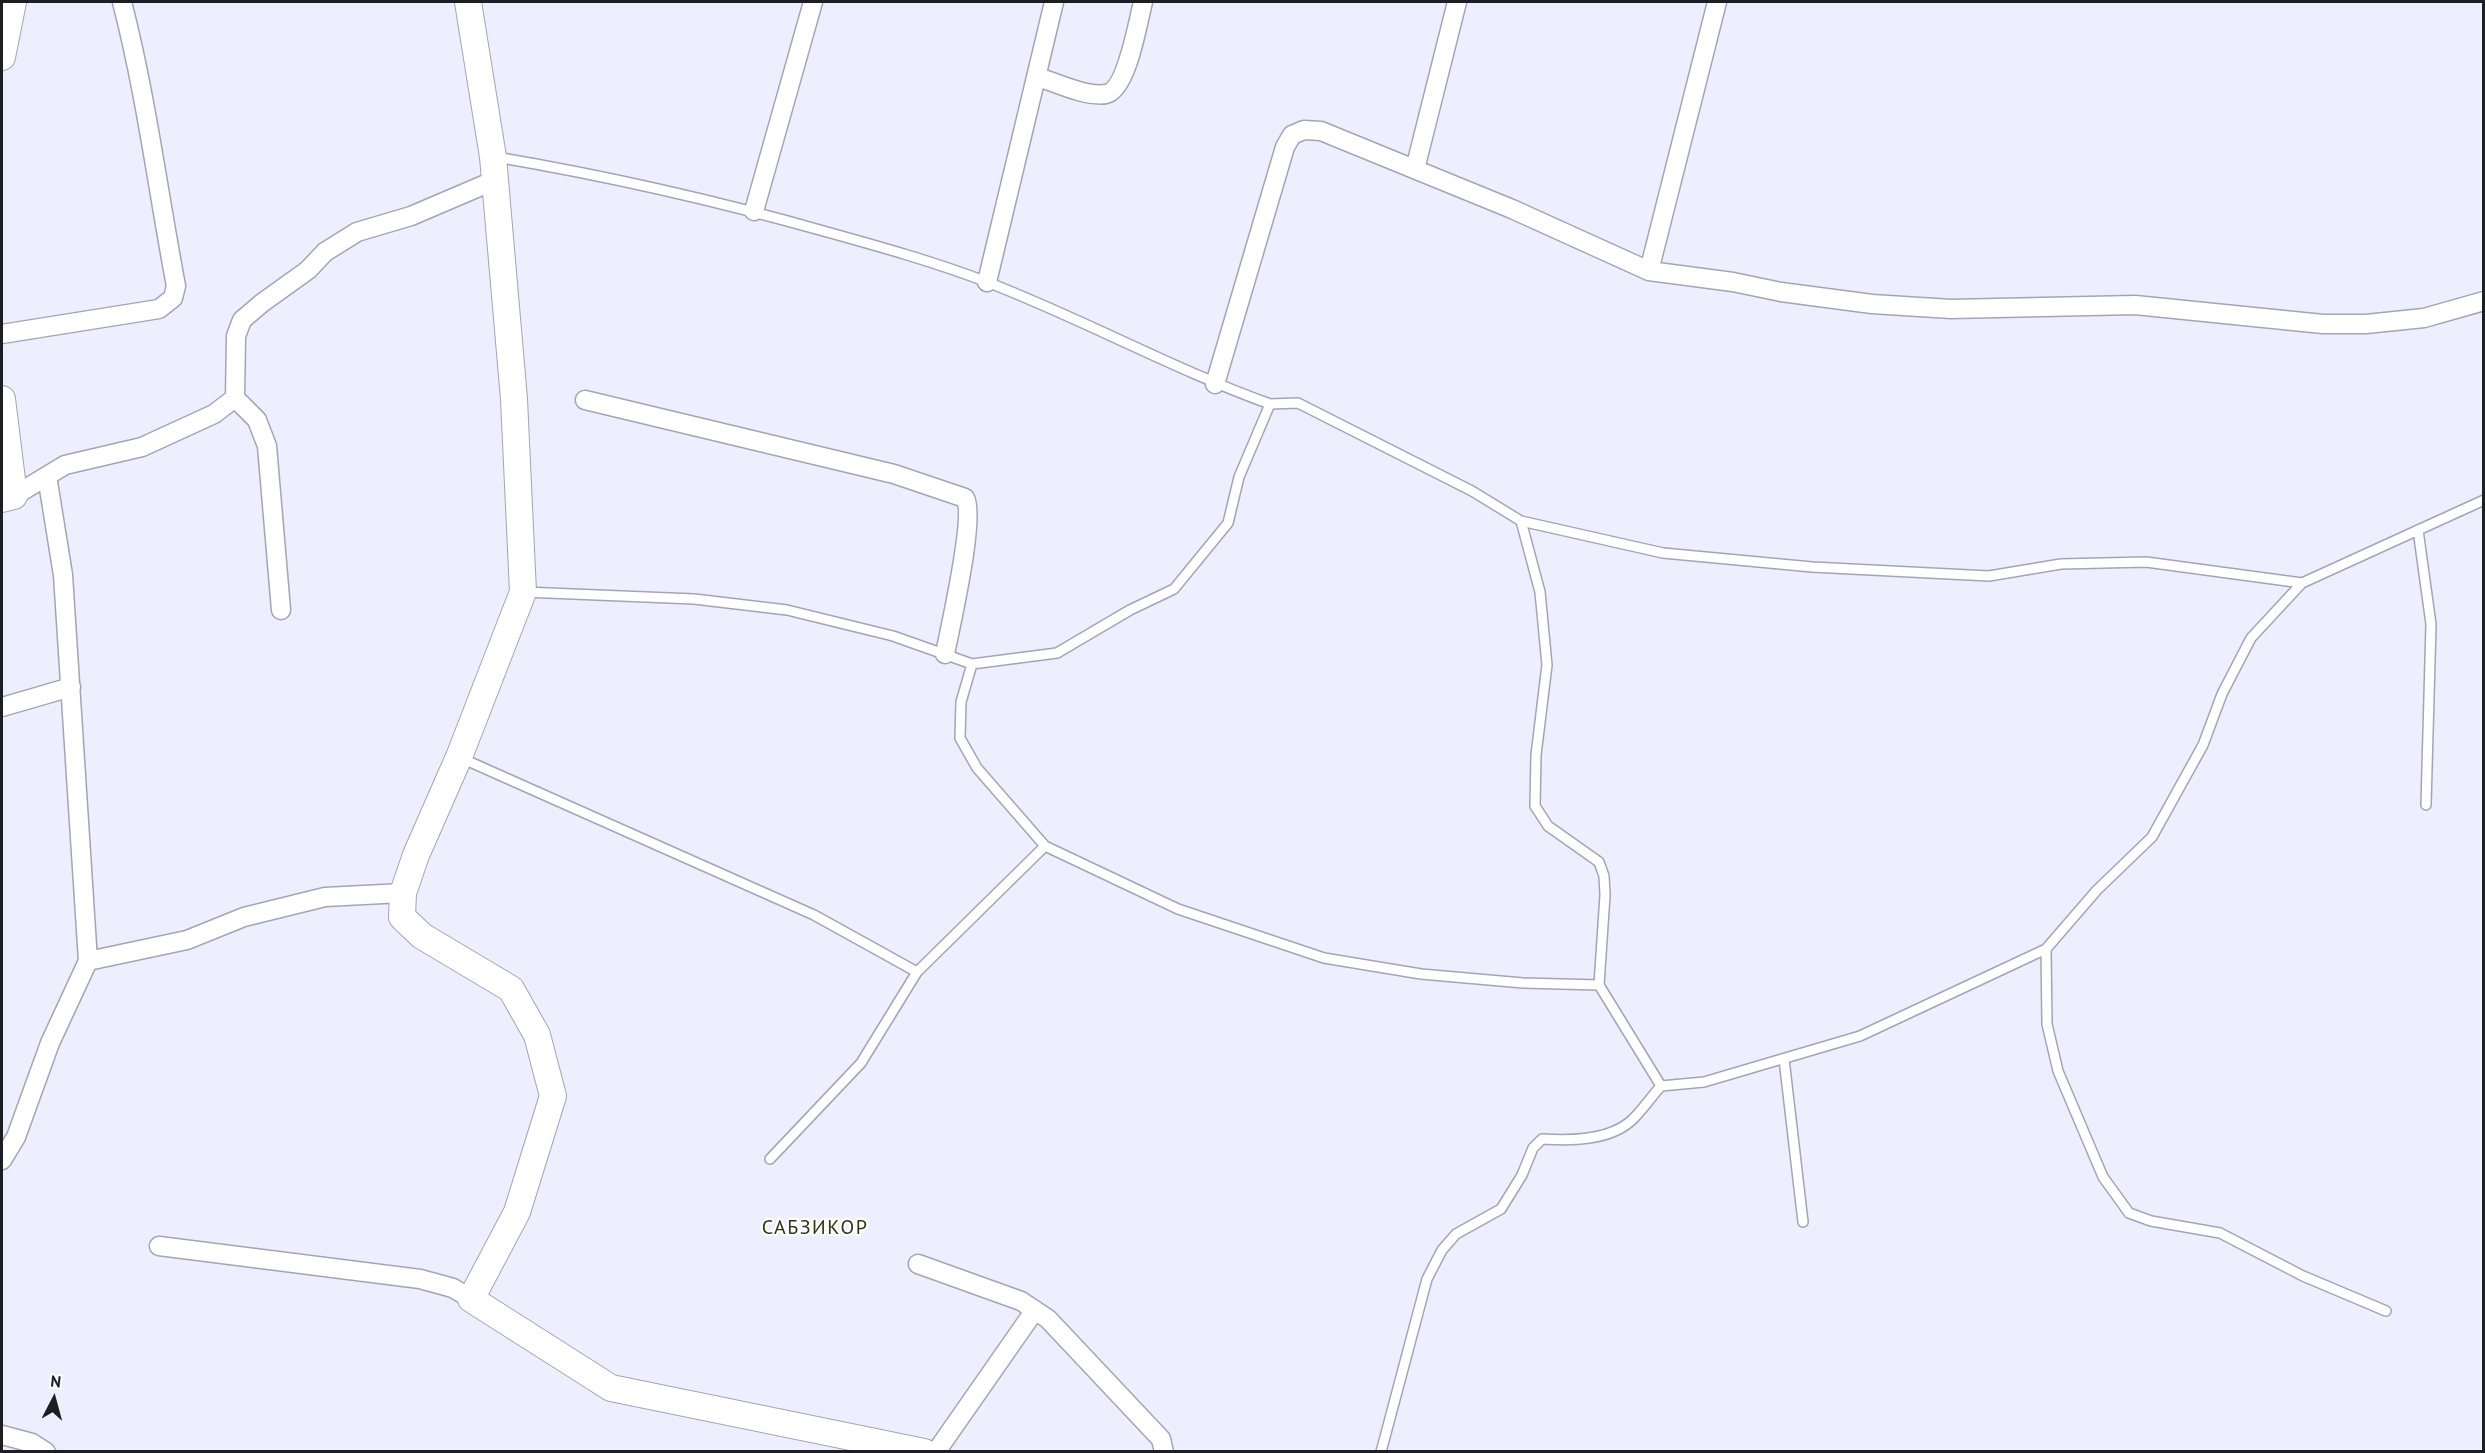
<!DOCTYPE html>
<html>
<head>
<meta charset="utf-8">
<style>
	body { margin:0 }
	#map { position:relative; width:2485px; height:1453px; overflow:hidden; background:#eeeffe; font-family:"PT Sans",sans-serif }
	canvas { display:block }
	.frame { position:absolute; inset:0; border:3px solid #1d1e24; pointer-events:none }
	.north { position:absolute; left:24px; top:1369px; width:60px; height:60px; -webkit-text-stroke:4px #fefefe; paint-order:stroke; rotate:6deg; font-size:16px; font-weight:700; line-height:24px; text-align:center; color:#1d1e24 }
	.north::after { content:''; display:block; margin:auto; width:21px; height:27px; background:#1d1e24; clip-path:polygon(50% 0,100% 100%,50% 72%,0 100%) }
</style>
</head>
<body>
<div id="map">
<canvas width="2485" height="1453"></canvas>
<div class="frame"></div>
<div class="north">N</div>
</div>
<script>
const context = document.querySelector('canvas').getContext('2d');
context.lineJoin = 'round';
function trace(path, color, width, dash) {
  context.strokeStyle = color;
  context.lineWidth = width;
  context.lineCap = dash ? 'butt' : 'round';
  context.setLineDash(dash || []);
  context.stroke(path);
}
function drawText(font, color, halo, rows, align = 'center') {
  context.font = font + ' "PT Sans",sans-serif';
  context.lineWidth = 4.5;
  context.setLineDash([]);
  context.textBaseline = 'middle';
  context.strokeStyle = halo;
  context.fillStyle = color;
  for (const [text, x, y, turn = 0] of rows) {
    context.save();
    context.translate(x, y);
    context.rotate((+turn || 0) * Math.PI / 180);
    context.textAlign = isNaN(turn) ? turn : align;
    if (halo) context.strokeText(text, 0, 0);
    context.fillText(text, 0, 0);
    context.restore();
  }
}
const lane = new Path2D(`
	M 496,157 C 608,176 718,201 827,232 C 881,247 935,262 987,282 C 1083,319 1173,369 1270,404
	M 1521,521 L 1540,592 L 1547,665 L 1536,755 L 1535,806 L 1548,826 L 1599,862 L 1604,876 L 1605,895 L 1599,985
	M 2418,530 L 2431,624 L 2426,805
	M 524,592 L 694,599 L 787,610 L 893,636 L 972,664 L 1057,653 L 1130,610 L 1174,589 L 1228,523 L 1239,477 L 1270,404 L 1298,403 L 1472,491 L 1521,521 L 1663,553 L 1812,567 L 1989,576 L 2061,564 L 2146,562 L 2302,583
	M 972,664 L 961,702 L 960,738 L 977,768 L 1045,846 L 1178,909 L 1324,958 L 1421,974 L 1523,983 L 1599,985 L 1661,1086 L 1704,1082 L 1860,1036 L 2046,949 L 2097,890 L 2152,837 L 2203,745 L 2222,694 L 2251,638 L 2302,583 L 2484,500
	M 461,758 L 814,915 L 917,972 L 1045,846
	M 2046,949 L 2047,1024 L 2058,1071 L 2103,1177 L 2129,1213 L 2151,1221 L 2220,1233 L 2303,1276 L 2386,1311
	M 1784,1059 L 1803,1222
	M 770,1159 L 861,1063 L 917,972
	M 1381,1452 L 1427,1279 L 1442,1250 L 1456,1234 L 1501,1209 L 1522,1175 L 1533,1148 L 1542,1139 C 1571,1141 1612,1141 1634,1118 C 1644,1108 1652,1096 1661,1086`);
const street = new Path2D(`
	M 1038,77 C 1057,83 1085,97 1106,94 C 1127,90 1138,21 1143,2
	M 1415,169 L 1457,2
	M 754,211 L 813,2
	M 1649,271 L 1717,2
	M 987,282 L 1054,2
	M 2,334 L 159,309 L 173,298 L 176,286 C 158,191 146,95 122,2
	M 1215,384 L 1285,147 L 1292,135 L 1304,130 L 1321,131 L 1512,209 L 1649,271 L 1733,282 L 1781,292 L 1872,304 L 1951,309 L 2135,305 L 2323,324 L 2366,324 L 2424,318 L 2484,301
	M 235,398 L 257,420 L 267,446 L 281,610
	M 585,400 L 894,474 L 965,498 C 976,516 950,628 945,654
	M 47,476 L 63,575 L 88,961
	M 14,496 L 65,465 L 142,447 L 214,414 L 235,398 L 236,336 L 242,320 L 262,303 L 308,270 L 325,252 L 357,232 L 411,216 L 493,181
	M 2,707 L 71,687
	M 2,1160 L 16,1137 L 50,1043 L 88,961 L 187,940 L 244,917 L 325,897 L 403,893
	M 159,1246 L 420,1279 L 453,1288 L 471,1299
	M 918,1264 L 1021,1301 L 1048,1319 L 1161,1439 L 1164,1452
	M 2,1435 L 32,1443 L 46,1452
	M 936,1452 L 1035,1310`);
const secondary = new Path2D(`
	M 468,2 L 493,157 L 514,399 L 523,592 L 459,757 L 416,855 L 403,893 L 402,917 L 422,936 L 511,989 L 537,1035 L 553,1096 L 517,1212 L 471,1299 L 611,1388 L 924,1452
	M 2,57 L 13,2
	M 2,399 L 14,496 L 2,499`);
const quarterNames = [
	["САБЗИКОР",815,1228]
];
trace(lane, '#a3a5b5', 12);
trace(street, '#a3a5b5', 21);
trace(secondary, '#a3a5b5', 28);
trace(lane, '#fff', 9);
trace(street, '#fff', 18);
trace(secondary, '#fff', 26);
context.letterSpacing = '1.5px';
drawText('20px', '#2d3610', '#fefefe', quarterNames);
context.letterSpacing = '0px';
</script>
</body>
</html>
